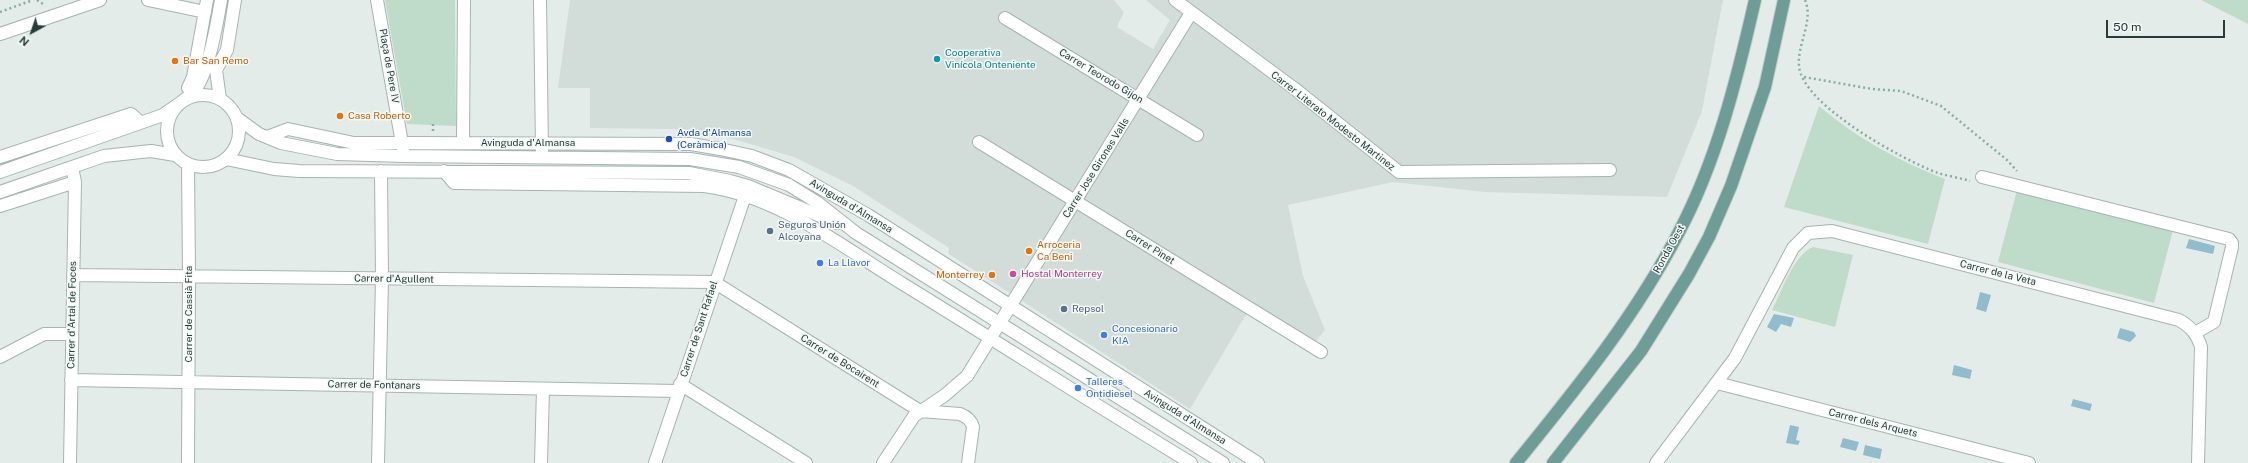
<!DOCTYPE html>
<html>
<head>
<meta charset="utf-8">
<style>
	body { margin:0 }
	#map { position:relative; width:2248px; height:463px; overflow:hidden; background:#e4ece9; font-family:"Public Sans",sans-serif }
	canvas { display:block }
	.north { position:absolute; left:12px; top:12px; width:40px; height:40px; -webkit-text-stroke:3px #f4f9f7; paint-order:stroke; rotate:220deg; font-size:11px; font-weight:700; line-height:16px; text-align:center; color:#253c38 }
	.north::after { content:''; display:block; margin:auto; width:14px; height:18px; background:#253c38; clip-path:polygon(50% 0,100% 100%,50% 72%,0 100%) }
	.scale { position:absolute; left:2106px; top:20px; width:119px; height:18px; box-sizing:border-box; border:2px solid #253c38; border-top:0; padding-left:5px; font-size:12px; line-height:14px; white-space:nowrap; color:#253c38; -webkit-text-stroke:3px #f4f9f7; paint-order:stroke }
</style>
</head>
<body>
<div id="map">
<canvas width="2248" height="463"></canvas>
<div class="north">N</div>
<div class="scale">50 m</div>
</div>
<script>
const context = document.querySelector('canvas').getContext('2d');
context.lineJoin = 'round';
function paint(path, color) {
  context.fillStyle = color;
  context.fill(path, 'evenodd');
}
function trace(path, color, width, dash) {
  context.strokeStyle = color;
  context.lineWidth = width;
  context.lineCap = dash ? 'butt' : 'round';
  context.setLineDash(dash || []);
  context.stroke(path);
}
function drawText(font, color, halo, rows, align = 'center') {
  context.font = font + ' "Public Sans",sans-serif';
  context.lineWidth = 3;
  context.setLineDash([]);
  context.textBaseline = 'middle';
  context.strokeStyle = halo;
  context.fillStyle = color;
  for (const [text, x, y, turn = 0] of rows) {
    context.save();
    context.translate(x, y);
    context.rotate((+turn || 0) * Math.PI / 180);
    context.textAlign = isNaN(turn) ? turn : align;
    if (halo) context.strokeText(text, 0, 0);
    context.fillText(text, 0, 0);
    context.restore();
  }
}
const built = new Path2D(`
	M 570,0 L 1114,0 L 1124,12 L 1117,27 L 1153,49 L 1170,20 L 1146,0 L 1723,0 L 1702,111 L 1667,197 L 1485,192 L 1393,182 L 1288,205 L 1303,276 L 1325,330 L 1307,352 L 1247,313 L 1190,409 L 949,254 L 949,248 L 853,186 L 794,157 L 706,131 L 674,129 L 590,128 L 590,88 L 558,88 Z`);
const green = new Path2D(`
	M 385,0 L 455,0 L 456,126 L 407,124 Z
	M 2201,0 L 2248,0 L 2248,24 Z
	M 1819,106 C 1858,139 1897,160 1945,179 L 1928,244 L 1784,207 Z
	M 2017,190 L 2173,230 L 2154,303 L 1998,262 Z
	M 1813,247 L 1853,255 L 1835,327 L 1772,310 C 1781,293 1794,254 1813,247 Z`);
const water = new Path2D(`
	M 2189,239 L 2215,246 L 2213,254 L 2186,248 Z
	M 1980,292 L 1991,295 L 1986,312 L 1976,309 Z
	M 1774,314 L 1794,318 L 1791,327 L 1781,324 L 1776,332 L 1767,327 Z
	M 2120,328 L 2134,332 L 2136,336 L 2130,342 L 2117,338 Z
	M 1954,365 L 1972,370 L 1970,379 L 1952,375 Z
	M 2073,399 L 2092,404 L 2090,411 L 2071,406 Z
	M 1790,425 L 1799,427 L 1796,440 L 1800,441 L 1798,445 L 1786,443 Z
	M 1843,438 L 1859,442 L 1856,451 L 1840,447 Z
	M 1865,445 L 1882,449 L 1880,459 L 1863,455 Z`);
const path = new Path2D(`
	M 37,0 L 43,4
	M 1805,0 C 1814,21 1797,44 1799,66 C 1802,105 1903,160 1938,173 C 1948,176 1960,178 1970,181
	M 0,12 L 33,0
	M 1804,77 L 1872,89 L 1901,91 L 1941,106 L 2007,160 L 2017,171
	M 433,131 L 433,124`);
const minor = new Path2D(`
	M 148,0 L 205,12
	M 377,0 L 403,149
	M 540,0 L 542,151
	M 1175,0 L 1295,89 L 1399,172 L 1610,170
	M 1005,18 L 1197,135
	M 0,34 L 100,0
	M 215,63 L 220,99
	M 216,70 L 227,50 L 235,0
	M 188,88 L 193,77 L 207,0
	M167 131a36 36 0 1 1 72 0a36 36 0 1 1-72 0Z
	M 237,118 L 259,134 L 281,143 L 337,154 L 404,156 L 690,159 L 739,167 L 789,185 L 818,203 L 856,233 L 1223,463
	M 267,137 L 288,129 L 354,143 L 408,143 L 691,144 L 720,149 L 752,156 L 789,170 L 868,215 L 1258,463
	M 979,142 L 1321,352
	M 463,143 L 464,0
	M 0,157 L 131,114 L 140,122
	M 226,159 L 274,169 L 299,171 L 689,173 L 730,181 L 748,186 L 837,223
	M 188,164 L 189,276 L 188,463
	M 444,171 L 454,183 L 704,186 C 777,195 841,246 903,284 C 999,343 1094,404 1191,463
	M 0,172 L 163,115 C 173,107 187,100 195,90 C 209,71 217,23 221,0
	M 1982,177 L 2229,239 L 2232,243 L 2232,247 L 2214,322 L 2195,333
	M 0,192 L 104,156 L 151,151 L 175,155
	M 0,206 L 75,182
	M 73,275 L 714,282 L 920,411 L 960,414 C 967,417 971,420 973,427 L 968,463
	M 0,357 L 44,334 L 71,334
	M 71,380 L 678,391
	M 1717,383 L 2029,463
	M 680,384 L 806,463
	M 70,463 L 75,182 L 72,167
	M 378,463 L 382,279 L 381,171
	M 541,463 L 543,389
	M 655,463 L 748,187
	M 883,463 L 914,416 L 945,395 L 967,376 L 1191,13
	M 1656,463 L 1735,358 L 1793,248 L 1808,233 L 1832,231 L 2179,320 C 2191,327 2197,334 2201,347 L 2198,463`);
const major = new Path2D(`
	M 1516,463 C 1576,389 1635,317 1679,232 C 1717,160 1737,79 1755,0
	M 1553,463 L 1641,351 L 1689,274 L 1709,237 L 1731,186 L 1765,87 L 1784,0`);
const markers = [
	[937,59,4,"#0f9aa8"],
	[175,61,4,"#e8710a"],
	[340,116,4,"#e8710a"],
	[669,139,4,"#1a4fb4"],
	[770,231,4,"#5c6f8a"],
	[1029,251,4,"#e8710a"],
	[820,263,4,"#3f7fe0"],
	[1013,274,4,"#d1479c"],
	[992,275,4,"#e8710a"],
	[1064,309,4,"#5c6f8a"],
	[1104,335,4,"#3f7fe0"],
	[1078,388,4,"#3f7fe0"]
];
const cultureNames = [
	["Cooperativa",945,53],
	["Vinícola Onteniente",945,65]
];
const foodNames = [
	["Bar San Remo",183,61],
	["Casa Roberto",348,116],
	["Arroceria",1037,245],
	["Ca Beni",1037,257],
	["Monterrey",984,275,"right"]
];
const streetNames = [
	["Plaça de Pere IV",389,66,80],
	["Carrer Teorodo Gijon",1101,76,31],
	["Carrer Literato Modesto Martinez",1333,121,38],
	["Avinguda d'Almansa",528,143],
	["Carrer Jose Girones Valls",1096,168,-58],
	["Avinguda d'Almansa",851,206,31],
	["Carrer Pinet",1150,247,32],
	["Ronda Oest",1669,249,-61],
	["Carrer de la Veta",1998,273,14],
	["Carrer d'Agullent",394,279,1],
	["Carrer de Cassià Fita",189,314,-90],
	["Carrer d'Artal de Foces",72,315,-89],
	["Carrer de Sant Rafael",699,329,-72],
	["Carrer de Bocairent",840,361,32],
	["Carrer de Fontanars",374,385,1],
	["Avinguda d'Almansa",1185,417,32],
	["Carrer dels Arquets",1873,423,14]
];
const transitNames = [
	["Avda d'Almansa",677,133],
	["(Ceràmica)",677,145]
];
const serviceNames = [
	["Seguros Unión",778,225],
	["Alcoyana",778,237],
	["Repsol",1072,309]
];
const shopNames = [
	["La Llavor",828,263],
	["Concesionario",1112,329],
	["KIA",1112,341],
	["Talleres",1086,382],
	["Ontidiesel",1086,394]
];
const hotelNames = [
	["Hostal Monterrey",1021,274]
];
paint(built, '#d2dcd8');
paint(green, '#bfdbca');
paint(water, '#91bccc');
trace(minor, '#a7b4b0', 14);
trace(major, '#c2c8c7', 14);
trace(path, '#87ada5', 2.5, [2, 3]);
trace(minor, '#fff', 12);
trace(major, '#6d9d96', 12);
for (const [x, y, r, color] of markers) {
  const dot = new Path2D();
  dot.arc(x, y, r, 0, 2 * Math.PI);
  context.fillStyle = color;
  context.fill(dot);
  trace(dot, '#f4f9f7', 1.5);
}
drawText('10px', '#0d838f', '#f4f9f7', cultureNames, 'left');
drawText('10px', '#c56008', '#f4f9f7', foodNames, 'left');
drawText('10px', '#253c38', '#f4f9f7', streetNames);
drawText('10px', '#164399', '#f4f9f7', transitNames, 'left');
drawText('10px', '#4e5e75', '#f4f9f7', serviceNames, 'left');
drawText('10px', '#366cbe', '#f4f9f7', shopNames, 'left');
drawText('10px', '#b23c85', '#f4f9f7', hotelNames, 'left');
</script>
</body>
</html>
